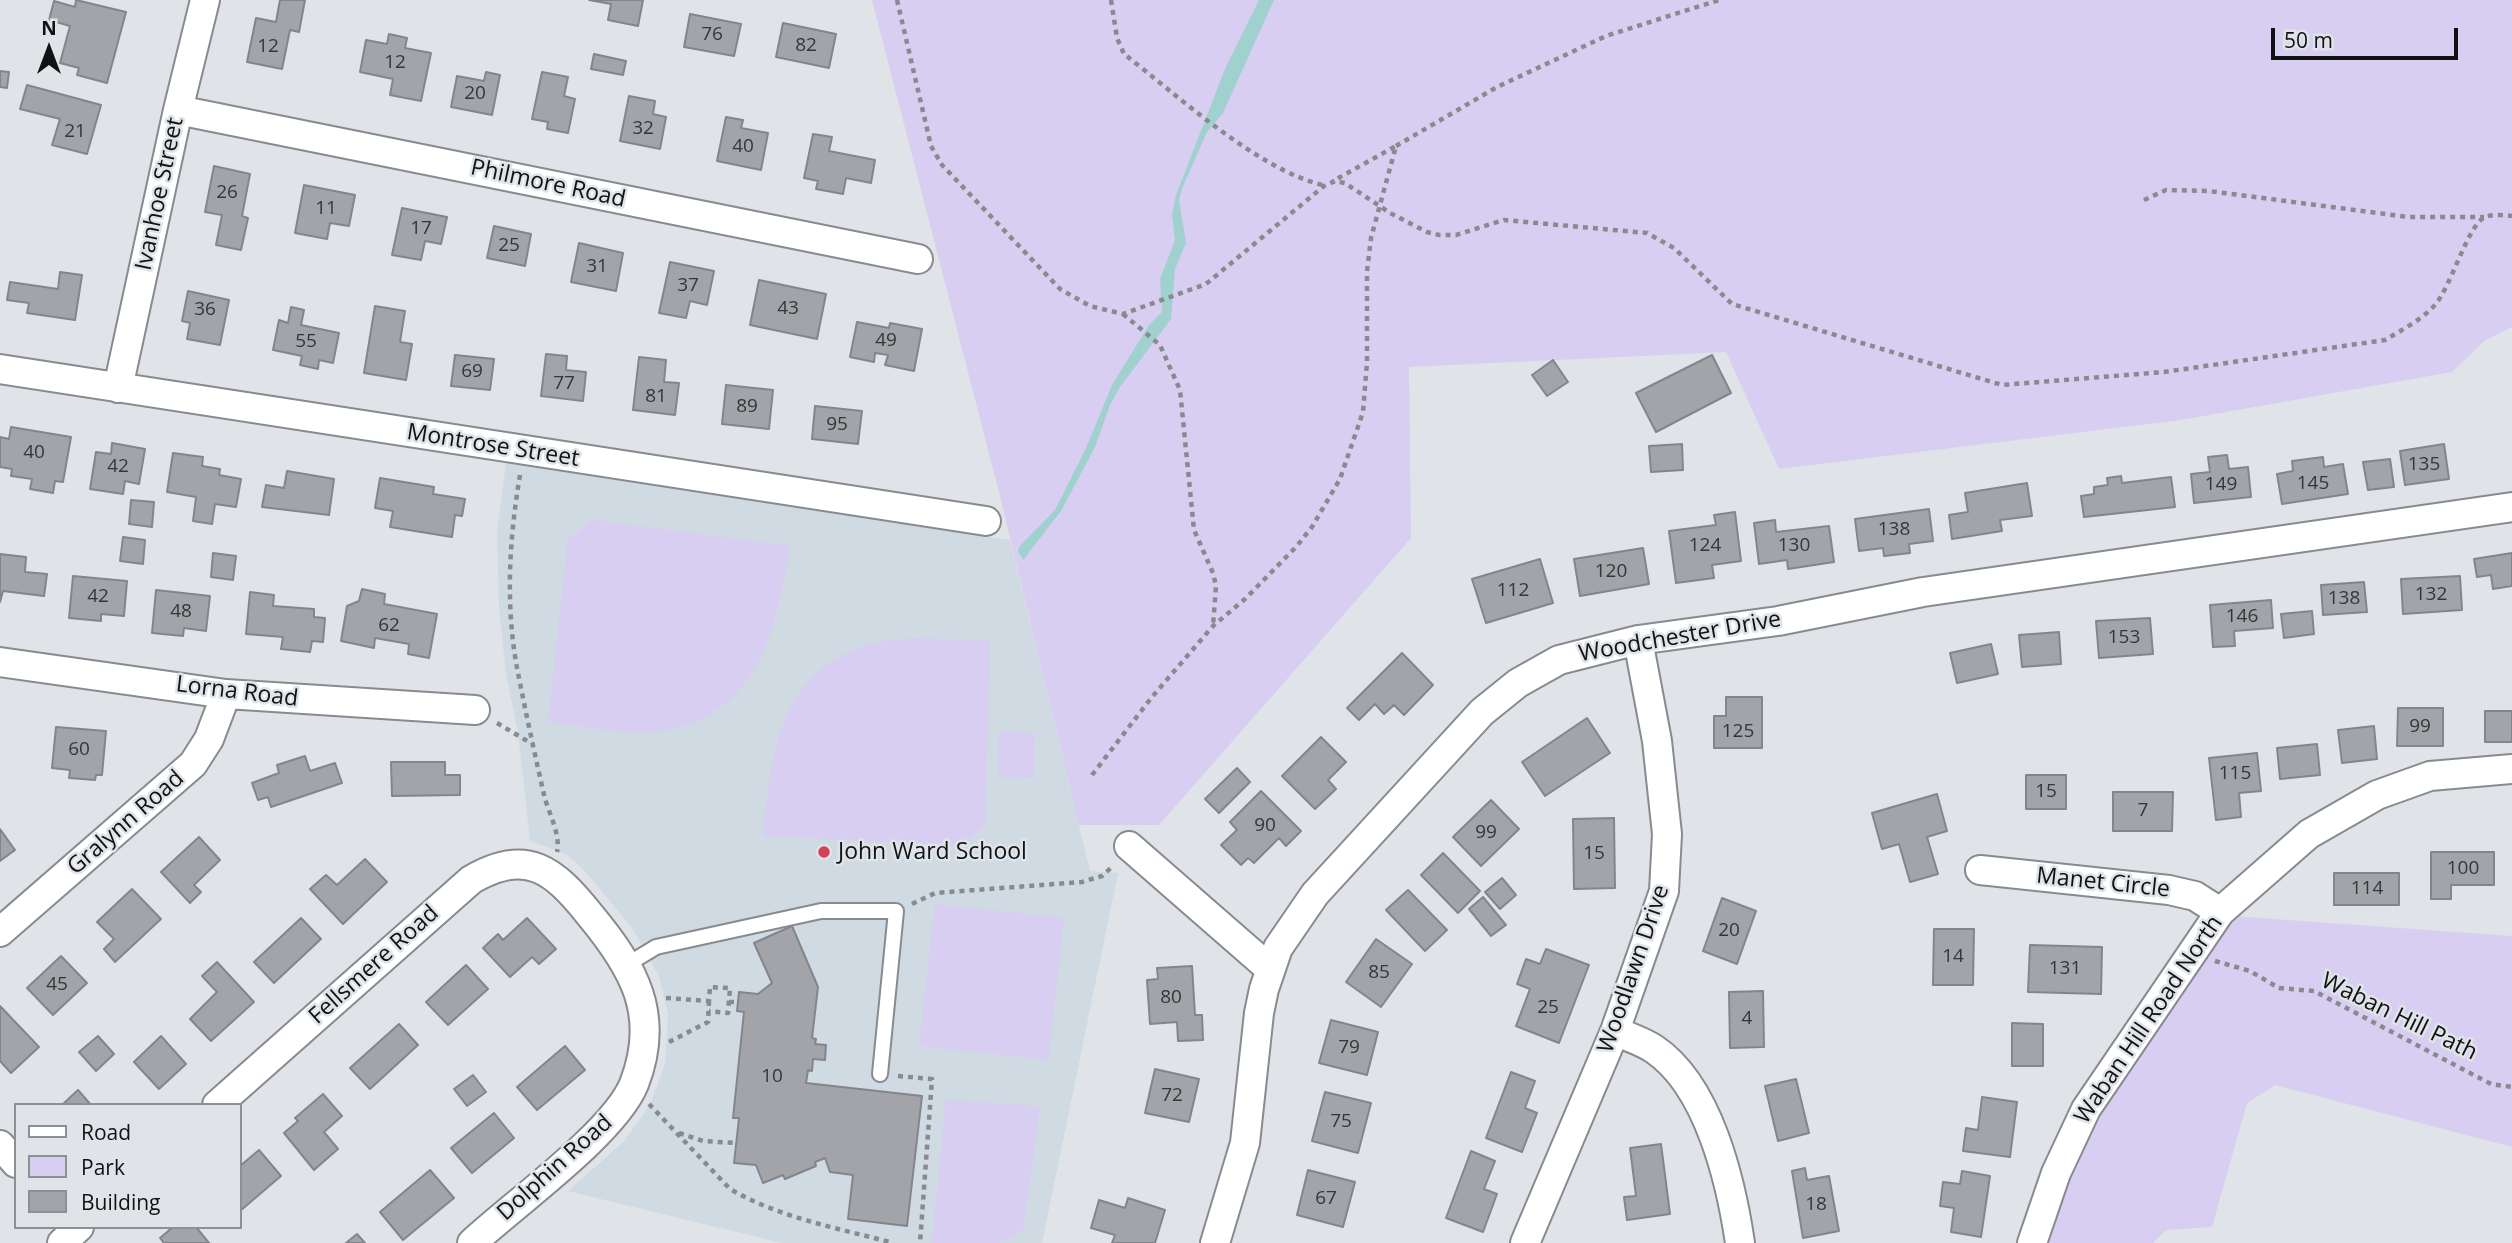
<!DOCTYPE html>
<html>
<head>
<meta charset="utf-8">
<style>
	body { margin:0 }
	#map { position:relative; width:2512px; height:1243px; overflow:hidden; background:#e0e4e8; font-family:"Open Sans",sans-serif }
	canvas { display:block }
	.legend { position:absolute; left:14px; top:1103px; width:228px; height:126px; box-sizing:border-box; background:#e0e4e8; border:2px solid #8d9093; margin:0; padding:9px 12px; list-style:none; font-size:21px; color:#101213 }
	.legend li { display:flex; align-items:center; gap:14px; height:35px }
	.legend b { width:35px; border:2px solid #8d9093 }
	.north { position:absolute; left:14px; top:14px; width:70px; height:70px; -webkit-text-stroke:5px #e0e4e8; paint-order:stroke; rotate:0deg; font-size:19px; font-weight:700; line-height:28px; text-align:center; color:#101213 }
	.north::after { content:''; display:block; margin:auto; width:24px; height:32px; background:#101213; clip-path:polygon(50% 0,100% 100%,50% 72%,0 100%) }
	.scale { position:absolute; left:2271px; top:28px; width:187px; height:32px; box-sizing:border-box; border:4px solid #101213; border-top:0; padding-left:9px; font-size:21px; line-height:24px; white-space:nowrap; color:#101213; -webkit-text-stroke:5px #e0e4e8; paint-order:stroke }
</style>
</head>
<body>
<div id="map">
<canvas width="2512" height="1243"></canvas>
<ul class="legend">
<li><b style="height:9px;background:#fff"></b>Road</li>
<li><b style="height:19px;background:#d7cef1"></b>Park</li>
<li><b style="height:19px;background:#a3a4a9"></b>Building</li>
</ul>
<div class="north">N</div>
<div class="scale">50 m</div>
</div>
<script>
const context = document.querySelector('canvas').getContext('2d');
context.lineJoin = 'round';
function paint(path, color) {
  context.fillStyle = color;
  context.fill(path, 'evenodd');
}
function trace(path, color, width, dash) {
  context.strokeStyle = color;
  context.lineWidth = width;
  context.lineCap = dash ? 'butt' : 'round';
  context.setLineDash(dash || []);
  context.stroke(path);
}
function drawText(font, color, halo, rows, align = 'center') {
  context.font = font + ' "Open Sans",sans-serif';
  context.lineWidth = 5;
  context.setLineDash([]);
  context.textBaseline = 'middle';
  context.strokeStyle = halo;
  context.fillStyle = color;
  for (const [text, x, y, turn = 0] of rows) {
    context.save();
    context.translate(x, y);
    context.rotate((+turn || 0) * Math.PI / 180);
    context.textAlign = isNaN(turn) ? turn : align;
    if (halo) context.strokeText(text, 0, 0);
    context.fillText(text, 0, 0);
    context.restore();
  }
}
const built = new Path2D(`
	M 506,463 L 1010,540 L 1090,871 L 1118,873 L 1042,1243 L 782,1243 L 568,1191 L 624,1141 L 650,1105 L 665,1064 L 668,1014 L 659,976 L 632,928 L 584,870 L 566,854 L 530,841 L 518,733 L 506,674 L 499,608 L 497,533 Z`);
const green = new Path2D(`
	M 872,0 L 2512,0 L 2512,327 L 2484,341 L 2452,372 L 2181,420 L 1779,469 L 1726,352 L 1409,367 L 1411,538 L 1159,825 L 1079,825 L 1002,504 Z
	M 594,520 L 790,546 C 776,625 761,714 665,730 C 628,736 586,727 548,722 L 568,539 Z
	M 913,638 L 990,641 L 985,826 L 961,846 L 763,836 C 771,754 778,671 871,644 C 884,640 900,640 913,638 Z
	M 999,732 L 1035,733 L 1034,778 L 998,777 Z
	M 935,904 L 1064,918 L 1048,1060 L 919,1046 Z
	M 2232,916 L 2512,936 L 2512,1147 L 2275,1085 L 2247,1103 L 2212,1227 L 2166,1230 L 2153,1243 L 2044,1243 L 2090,1111 Z
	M 946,1100 L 1040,1106 L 1023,1230 L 998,1243 L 932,1243 Z`);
const water = new Path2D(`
	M 1259,0 L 1274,0 L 1223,113 L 1207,132 L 1183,186 L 1179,200 L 1186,243 L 1175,269 L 1171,319 L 1120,387 L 1110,405 L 1095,447 L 1061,511 L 1023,560 L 1018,551 L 1020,546 L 1055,510 L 1086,448 L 1112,385 L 1149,325 L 1162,312 L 1160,279 L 1175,240 L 1172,215 L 1176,195 L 1225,69 Z`);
const building = new Path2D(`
	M 76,0 L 126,12 L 107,83 L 77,75 L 79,68 L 60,63 L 70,26 L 49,20 L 54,1 L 75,7 Z
	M 280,0 L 305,0 L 299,32 L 290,30 L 282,69 L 247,62 L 256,18 L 276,22 Z
	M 589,0 L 643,0 L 638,26 L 608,20 L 611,4 Z
	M 690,14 L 741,24 L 734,56 L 684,47 Z
	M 783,23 L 836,34 L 829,68 L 776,57 Z
	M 389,34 L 407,38 L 405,48 L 431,53 L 421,101 L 390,95 L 393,79 L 360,72 L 366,40 L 387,44 Z
	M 594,54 L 626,61 L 623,75 L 591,69 Z
	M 0,71 L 9,72 L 7,88 L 0,87 Z
	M 486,72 L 500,75 L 492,115 L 451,107 L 457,76 L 484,81 Z
	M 542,72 L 568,77 L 564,96 L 575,99 L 568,133 L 547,129 L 548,122 L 532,119 Z
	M 27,85 L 101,105 L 87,154 L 52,145 L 60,119 L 20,109 Z
	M 629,96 L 655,101 L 653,114 L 666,117 L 660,149 L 620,141 Z
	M 726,117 L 743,120 L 741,128 L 768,133 L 761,170 L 717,161 Z
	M 813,134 L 832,137 L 829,151 L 875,160 L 871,183 L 846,178 L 843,194 L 816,189 L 818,181 L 804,178 Z
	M 214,166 L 250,174 L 242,216 L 248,218 L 241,250 L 216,245 L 222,215 L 205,212 Z
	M 304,185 L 355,195 L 349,226 L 330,223 L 327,239 L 295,233 Z
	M 402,208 L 447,217 L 441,244 L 425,241 L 421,260 L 392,255 Z
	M 494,226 L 531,234 L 525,266 L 487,258 Z
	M 579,243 L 623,253 L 616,291 L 571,282 Z
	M 670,262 L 714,271 L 707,305 L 690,301 L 686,318 L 659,313 Z
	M 60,272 L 82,275 L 75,320 L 27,313 L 29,303 L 7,300 L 10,282 L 58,289 Z
	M 759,280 L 826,294 L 817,339 L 750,325 Z
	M 188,291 L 229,300 L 220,345 L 187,339 L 190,323 L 182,321 Z
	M 375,306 L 405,311 L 400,342 L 412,344 L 406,380 L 364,373 Z
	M 291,307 L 304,310 L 301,325 L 339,333 L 333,363 L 319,360 L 318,369 L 300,365 L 302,356 L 273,350 L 279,320 L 288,323 Z
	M 857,322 L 889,328 L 890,323 L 922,329 L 914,371 L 885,365 L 888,355 L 875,353 L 874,362 L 850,357 Z
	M 546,354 L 567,356 L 566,370 L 586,372 L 583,401 L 541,396 Z
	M 455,355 L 494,359 L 490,390 L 451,386 Z
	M 1712,355 L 1731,393 L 1656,432 L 1636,393 Z
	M 639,357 L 666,360 L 664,382 L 679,383 L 675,415 L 633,410 Z
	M 1553,360 L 1568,382 L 1547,396 L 1532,375 Z
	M 726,385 L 773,390 L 769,429 L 722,424 Z
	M 815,406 L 862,411 L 858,444 L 812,439 Z
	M 11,427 L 71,437 L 63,482 L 55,481 L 53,493 L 30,489 L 32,479 L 11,476 L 12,469 L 0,467 L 0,437 L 9,439 Z
	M 112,443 L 145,449 L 139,484 L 125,481 L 123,494 L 90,489 L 96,452 L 111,454 Z
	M 1682,444 L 1683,470 L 1651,472 L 1649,446 Z
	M 2444,444 L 2449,479 L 2405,485 L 2400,451 Z
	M 173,453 L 203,457 L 202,466 L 220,469 L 219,475 L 241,479 L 236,507 L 215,504 L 212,524 L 193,521 L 196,497 L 167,492 Z
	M 2227,455 L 2229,469 L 2248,467 L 2251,497 L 2194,503 L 2191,474 L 2210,472 L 2208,457 Z
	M 2323,457 L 2324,467 L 2343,464 L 2348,494 L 2282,504 L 2277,474 L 2293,471 L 2292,461 Z
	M 2390,459 L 2394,487 L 2368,490 L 2363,462 Z
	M 287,471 L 334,479 L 329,515 L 262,507 L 266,485 L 284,488 Z
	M 2121,476 L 2122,483 L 2171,477 L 2175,507 L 2084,517 L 2081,496 L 2094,494 L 2094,487 L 2108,485 L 2107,478 Z
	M 380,478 L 434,487 L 433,494 L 465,499 L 462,516 L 455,515 L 452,537 L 390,527 L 393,511 L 375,508 Z
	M 2027,483 L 2032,516 L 2000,520 L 2002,531 L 1952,539 L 1949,515 L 1968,512 L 1965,493 Z
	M 131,500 L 154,502 L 152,527 L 129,524 Z
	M 1929,509 L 1933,541 L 1909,544 L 1910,553 L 1884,556 L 1883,548 L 1859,551 L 1855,519 Z
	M 1735,512 L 1741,561 L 1712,565 L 1714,578 L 1676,583 L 1669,531 L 1716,525 L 1714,515 Z
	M 1775,520 L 1776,532 L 1829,526 L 1834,562 L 1788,569 L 1787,560 L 1759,564 L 1754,523 Z
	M 123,537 L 145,540 L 143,564 L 120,561 Z
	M 1643,548 L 1649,584 L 1580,596 L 1574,559 Z
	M 213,553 L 236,556 L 233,580 L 211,577 Z
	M 2512,553 L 2512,586 L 2493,589 L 2491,575 L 2477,577 L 2474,559 Z
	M 0,554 L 26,557 L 25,572 L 47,574 L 44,596 L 3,591 L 0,602 Z
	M 1540,559 L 1553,603 L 1486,623 L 1472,579 Z
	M 73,576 L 127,581 L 124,616 L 101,614 L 101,621 L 69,618 Z
	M 2460,576 L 2462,610 L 2403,614 L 2401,579 Z
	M 2364,582 L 2367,612 L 2323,615 L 2321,585 Z
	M 362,589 L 385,594 L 384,604 L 437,614 L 429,658 L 408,654 L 409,644 L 375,638 L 374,648 L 341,641 L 347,606 L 359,601 Z
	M 156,590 L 210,596 L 206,631 L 184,628 L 183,636 L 152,633 Z
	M 250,592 L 274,595 L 273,606 L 314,609 L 314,617 L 325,618 L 323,642 L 312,641 L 310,652 L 281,649 L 283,637 L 246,634 Z
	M 2271,600 L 2273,628 L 2234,631 L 2235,646 L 2213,647 L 2210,605 Z
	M 2312,611 L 2314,634 L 2284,638 L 2281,614 Z
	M 2150,618 L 2153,654 L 2099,658 L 2096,621 Z
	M 2059,632 L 2061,664 L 2022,667 L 2019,635 Z
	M 1991,644 L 1998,674 L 1957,683 L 1950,653 Z
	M 1402,653 L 1433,685 L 1404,715 L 1394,705 L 1384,714 L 1375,704 L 1359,720 L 1347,708 Z
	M 1726,697 L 1762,697 L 1762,748 L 1714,748 L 1714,716 L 1726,716 Z
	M 2398,708 L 2443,708 L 2443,746 L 2397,746 Z
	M 2485,711 L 2512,711 L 2512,742 L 2485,742 Z
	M 1587,718 L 1610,753 L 1545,796 L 1522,762 Z
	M 2374,726 L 2377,759 L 2342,763 L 2338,730 Z
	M 56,727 L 106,731 L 102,775 L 96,775 L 95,780 L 69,778 L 70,770 L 52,768 Z
	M 1321,737 L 1346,762 L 1328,780 L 1336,789 L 1315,809 L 1282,776 Z
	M 2317,744 L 2320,775 L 2280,779 L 2277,748 Z
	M 2257,753 L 2261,791 L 2239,793 L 2241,817 L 2216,820 L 2209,758 Z
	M 305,756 L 310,771 L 335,763 L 342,783 L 271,807 L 268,797 L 258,800 L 252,783 L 279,773 L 277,765 Z
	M 391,762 L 445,762 L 445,775 L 460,775 L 460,795 L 392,796 Z
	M 1237,768 L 1250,782 L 1219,813 L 1205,799 Z
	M 2026,775 L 2066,775 L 2066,809 L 2026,809 Z
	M 1261,791 L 1301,831 L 1286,846 L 1279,838 L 1254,863 L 1248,858 L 1241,865 L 1221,845 L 1237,830 L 1230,822 Z
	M 2113,792 L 2173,792 L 2172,831 L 2113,831 Z
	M 1937,794 L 1947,831 L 1927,837 L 1938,874 L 1910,882 L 1899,844 L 1882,849 L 1872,813 Z
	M 1491,800 L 1519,829 L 1481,866 L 1453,837 Z
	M 1614,818 L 1615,888 L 1574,889 L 1573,819 Z
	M 0,829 L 15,850 L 0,861 Z
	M 199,837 L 220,860 L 194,885 L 201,892 L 190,903 L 161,872 Z
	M 2431,852 L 2494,852 L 2494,885 L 2451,885 L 2451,899 L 2431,899 Z
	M 1443,853 L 1480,891 L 1458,913 L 1421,875 Z
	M 365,859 L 387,882 L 343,924 L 310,889 L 326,875 L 337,885 Z
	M 2334,873 L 2399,873 L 2399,905 L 2334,905 Z
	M 1502,878 L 1516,895 L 1500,909 L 1485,892 Z
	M 132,889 L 161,919 L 115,962 L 104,949 L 114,939 L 97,922 Z
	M 1408,890 L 1447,930 L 1425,951 L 1386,910 Z
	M 1483,897 L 1506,925 L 1491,936 L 1469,909 Z
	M 1722,898 L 1756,911 L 1737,964 L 1703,951 Z
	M 301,918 L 321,939 L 274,983 L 254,962 Z
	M 527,918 L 556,949 L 539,964 L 532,957 L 510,977 L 483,948 L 498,934 L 503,940 Z
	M 792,926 L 818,987 L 812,1038 L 816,1039 L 815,1044 L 826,1045 L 825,1060 L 813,1059 L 812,1071 L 808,1070 L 806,1083 L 922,1096 L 907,1226 L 848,1219 L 853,1175 L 830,1172 L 825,1158 L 815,1162 L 816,1166 L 785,1179 L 783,1175 L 763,1183 L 756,1165 L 734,1163 L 739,1118 L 733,1118 L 744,1012 L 737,1011 L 739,992 L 758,994 L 772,983 L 754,943 Z
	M 1934,929 L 1974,929 L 1973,985 L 1933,985 Z
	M 1376,939 L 1412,964 L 1381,1007 L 1346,982 Z
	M 2030,945 L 2102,947 L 2101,994 L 2028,992 Z
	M 1546,949 L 1589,965 L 1559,1043 L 1516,1026 L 1530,989 L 1517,984 L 1526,959 L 1540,964 Z
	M 61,956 L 87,983 L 53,1015 L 27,988 Z
	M 217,962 L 254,1002 L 211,1041 L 190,1019 L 217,992 L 202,976 Z
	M 466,965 L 488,989 L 448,1025 L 426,1002 Z
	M 1192,966 L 1195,1015 L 1202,1015 L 1203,1040 L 1178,1041 L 1177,1022 L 1150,1024 L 1147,980 L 1158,979 L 1157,968 Z
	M 1763,991 L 1764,1047 L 1730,1048 L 1729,992 Z
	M 0,1006 L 39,1047 L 11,1073 L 0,1061 Z
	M 1331,1020 L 1378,1032 L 1367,1075 L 1319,1063 Z
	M 2012,1023 L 2043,1024 L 2043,1066 L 2012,1066 Z
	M 399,1024 L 418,1045 L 370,1089 L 350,1068 Z
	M 98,1036 L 114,1054 L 96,1071 L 79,1052 Z
	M 161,1036 L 186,1064 L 159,1089 L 134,1062 Z
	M 565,1046 L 585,1070 L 537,1110 L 517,1087 Z
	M 1155,1069 L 1199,1079 L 1189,1122 L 1145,1113 Z
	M 1511,1072 L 1535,1081 L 1525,1108 L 1537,1113 L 1522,1152 L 1486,1138 Z
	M 473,1075 L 486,1092 L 467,1106 L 454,1089 Z
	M 1796,1079 L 1809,1133 L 1778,1141 L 1765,1086 Z
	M 78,1090 L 91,1105 L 62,1105 Z
	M 1325,1092 L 1371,1103 L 1358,1153 L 1312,1141 Z
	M 323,1094 L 342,1116 L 324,1132 L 338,1149 L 314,1170 L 284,1133 L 298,1121 L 295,1118 Z
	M 1982,1097 L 2017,1102 L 2010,1157 L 1963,1151 L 1966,1128 L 1978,1130 Z
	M 494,1113 L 514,1138 L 472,1173 L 451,1148 Z
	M 1661,1144 L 1670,1214 L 1627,1220 L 1624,1197 L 1636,1196 L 1630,1148 Z
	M 259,1150 L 281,1176 L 240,1211 L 240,1166 Z
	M 1471,1151 L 1495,1161 L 1484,1189 L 1497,1194 L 1483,1232 L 1446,1218 Z
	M 1805,1168 L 1807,1180 L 1829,1176 L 1839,1231 L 1803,1238 L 1792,1171 Z
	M 430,1170 L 454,1198 L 403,1240 L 380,1212 Z
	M 1308,1170 L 1355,1182 L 1343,1227 L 1297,1215 Z
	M 1962,1171 L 1990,1176 L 1981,1237 L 1951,1232 L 1954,1208 L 1940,1206 L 1943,1182 L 1960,1184 Z
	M 1128,1198 L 1165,1210 L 1155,1243 L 1112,1243 L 1115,1235 L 1091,1228 L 1099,1200 L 1125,1208 Z
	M 173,1227 L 196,1227 L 209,1243 L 164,1243 L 160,1238 Z
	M 357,1234 L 365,1243 L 346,1243 Z`);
const path = new Path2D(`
	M 897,0 L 931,146 L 942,165 L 1060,289 L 1090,306 L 1123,314 L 1206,284 L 1324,186 L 1335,181 L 1345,183 L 1390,213 L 1427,232 L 1439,235 L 1456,235 L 1504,220 L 1647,233 L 1674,248 L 1732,304 L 2002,385 L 2164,372 L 2385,340 C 2402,330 2421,320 2434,306 C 2451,288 2468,224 2485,217 C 2492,214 2504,215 2512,216
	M 1111,0 L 1117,38 L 1124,54 C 1177,95 1258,170 1323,185
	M 1396,146 L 1497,87 L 1606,36 L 1719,0
	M 2144,200 L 2166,190 L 2209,191 L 2408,217 L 2484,217
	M 1123,314 L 1160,345 L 1180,390 L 1194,530 L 1213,573 L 1216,586 L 1213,626
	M 520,475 C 509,540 505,608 518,673 C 526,714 535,755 544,795 C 548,812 561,834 557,852
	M 497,723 L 534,745
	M 1092,775 L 1152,697 L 1213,626 L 1245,599 L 1296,547 L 1312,527 L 1340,479 L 1363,412 L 1367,362 L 1367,271 L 1371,238 L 1396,146 L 1333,181
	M 912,904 L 935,893 L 1082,882 L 1102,876 L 1113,866
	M 2215,961 L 2250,971 L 2279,988 L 2314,991 L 2491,1084 L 2512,1087
	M 666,998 L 709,1001 L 710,987 L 730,988 L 728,1013 L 709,1011
	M 729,1002 L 738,1002
	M 669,1042 L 708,1022 L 709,1001
	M 898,1076 L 932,1079 L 920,1243
	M 649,1104 L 730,1189 C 780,1218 838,1228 893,1243
	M 679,1133 L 703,1141 L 736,1143`);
const service = new Path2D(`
	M 628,964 L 656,947 L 821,911 L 896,911 L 880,1074`);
const minor = new Path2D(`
	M 178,110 L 918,259
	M 0,369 L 986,521
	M 118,388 L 178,110 L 205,0
	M 0,662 L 226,694 L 475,710
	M 1129,846 L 1270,969
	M 1980,870 L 2169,890 L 2195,896 L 2220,912
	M 0,932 L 193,764 L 209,739 L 226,694
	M 1615,1031 C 1628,1037 1642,1041 1654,1049 C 1709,1086 1731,1182 1740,1243
	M 217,1105 L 471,880 C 527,847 554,870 590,915 C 634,968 661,1015 634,1084 C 614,1133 514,1204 472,1243
	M 0,1145 L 16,1163
	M 62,1243 L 79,1227
	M 1215,1243 L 1245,1143 L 1259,1013 L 1264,989 L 1278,948 L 1315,894 L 1482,712 L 1518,683 L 1559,660 L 1638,640 L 1778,621 L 1923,592 L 2512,507
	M 1525,1243 L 1615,1031 L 1664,891 L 1667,834 L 1657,741 L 1638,640
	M 2032,1243 L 2056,1173 L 2086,1109 L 2220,912 L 2309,834 L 2377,795 L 2430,776 L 2512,769`);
const markers = [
	[824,852,7,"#d34258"]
];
const numberNames = [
	["76",712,35],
	["82",806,46],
	["12",268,47],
	["12",395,63],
	["20",475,94],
	["32",643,129],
	["21",75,132],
	["40",743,147],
	["26",227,193],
	["11",326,209],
	["17",421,229],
	["25",509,246],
	["31",597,267],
	["37",688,286],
	["43",788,309],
	["36",205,310],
	["49",886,341],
	["55",306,342],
	["69",472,372],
	["77",564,384],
	["81",656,397],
	["89",747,407],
	["95",837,425],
	["40",34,453],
	["135",2424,465],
	["42",118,467],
	["145",2313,484],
	["149",2221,485],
	["138",1894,530],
	["124",1705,546],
	["130",1794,546],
	["120",1611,572],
	["112",1513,591],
	["132",2431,595],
	["42",98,597],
	["138",2344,599],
	["48",181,612],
	["146",2242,617],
	["62",389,626],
	["153",2124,638],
	["99",2420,727],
	["125",1738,732],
	["60",79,750],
	["115",2235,774],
	["15",2046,792],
	["7",2143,811],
	["90",1265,826],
	["99",1486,833],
	["15",1594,854],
	["100",2463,869],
	["114",2367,889],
	["20",1729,931],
	["14",1953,957],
	["131",2065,969],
	["85",1379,973],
	["45",57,985],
	["80",1171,998],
	["25",1548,1008],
	["4",1747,1019],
	["79",1349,1048],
	["10",772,1077],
	["72",1172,1096],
	["75",1341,1122],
	["67",1326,1199],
	["18",1816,1205]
];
const streetNames = [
	["Philmore Road",548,184,12],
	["Ivanhoe Street",160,194,-78],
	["Montrose Street",493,446,9],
	["Woodchester Drive",1680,637,-10],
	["Lorna Road",237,692,7],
	["Gralynn Road",126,823,-41],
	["Manet Circle",2103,883,6],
	["Fellsmere Road",374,965,-42],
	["Woodlawn Drive",1634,969,-71],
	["Waban Hill Path",2399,1017,26],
	["Waban Hill Road North",2149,1020,-56],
	["Dolphin Road",555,1168,-42]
];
const poiNames = [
	["John Ward School",838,852]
];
paint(built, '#cfdae3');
paint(green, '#d7cef1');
paint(water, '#a1d1ce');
paint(building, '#a3a4a9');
trace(building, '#84858a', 2);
trace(service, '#878b8f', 18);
trace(minor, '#878b8f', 32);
trace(path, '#878b8d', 4.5, [5, 5]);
trace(service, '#fff', 14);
trace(minor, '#fff', 28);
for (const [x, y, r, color] of markers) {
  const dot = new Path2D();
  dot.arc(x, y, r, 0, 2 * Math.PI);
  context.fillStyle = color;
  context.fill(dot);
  trace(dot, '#e0e4e8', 2.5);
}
drawText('19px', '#353638', null, numberNames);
drawText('23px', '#101213', '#e0e4e8', streetNames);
drawText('23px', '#101213', '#e0e4e8', poiNames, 'left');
</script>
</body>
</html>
